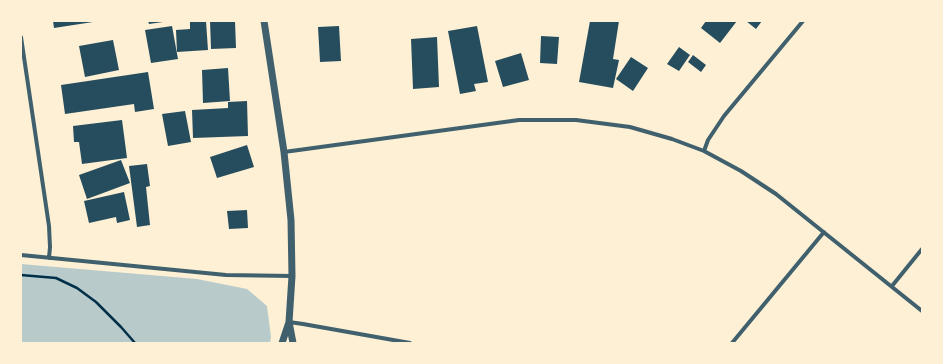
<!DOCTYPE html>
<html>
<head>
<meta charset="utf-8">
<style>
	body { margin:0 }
	#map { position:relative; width:943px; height:364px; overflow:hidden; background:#fdf0d5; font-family:"Nunito Sans",sans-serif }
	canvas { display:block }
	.frame { position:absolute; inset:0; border:22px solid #fdf0d5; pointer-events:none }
</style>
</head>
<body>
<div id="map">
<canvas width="943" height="364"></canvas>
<div class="frame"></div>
</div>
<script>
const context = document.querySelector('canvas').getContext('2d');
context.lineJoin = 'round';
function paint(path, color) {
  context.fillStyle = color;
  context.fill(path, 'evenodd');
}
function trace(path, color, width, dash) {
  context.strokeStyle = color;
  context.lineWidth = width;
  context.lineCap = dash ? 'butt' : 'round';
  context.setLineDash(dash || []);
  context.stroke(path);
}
const green = new Path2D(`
	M 21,264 L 197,279 L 247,289 L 267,306 L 271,337 L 270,343 L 21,343 Z`);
const building = new Path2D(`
	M 53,21 L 93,21 L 93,22 L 54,28 Z
	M 148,21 L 163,21 L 163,22 L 149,24 Z
	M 190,21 L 206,21 L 208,50 L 177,52 L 176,30 L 190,29 Z
	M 210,21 L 235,21 L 236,48 L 211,49 Z
	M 590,21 L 619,21 L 613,59 L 619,60 L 613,88 L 579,82 Z
	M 706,21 L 737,21 L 720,43 L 701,28 Z
	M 746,21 L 762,21 L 756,29 Z
	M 172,26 L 178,59 L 151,63 L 145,30 Z
	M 339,26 L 341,61 L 320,62 L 318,27 Z
	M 477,26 L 488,82 L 474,84 L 476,91 L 460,94 L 448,31 Z
	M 541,36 L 559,37 L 557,64 L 540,63 Z
	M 437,37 L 439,87 L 413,89 L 411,39 Z
	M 113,40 L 119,70 L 85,77 L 79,46 Z
	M 679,47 L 690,55 L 679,71 L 667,64 Z
	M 521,53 L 529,80 L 503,87 L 495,61 Z
	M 693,55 L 706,65 L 701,72 L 688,62 Z
	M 631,57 L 648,68 L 633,91 L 616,79 Z
	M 228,68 L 230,101 L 203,103 L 202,70 Z
	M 148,72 L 154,109 L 135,112 L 134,104 L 65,114 L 61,85 Z
	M 247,101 L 248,136 L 193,138 L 192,110 L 228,108 L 228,102 Z
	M 185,111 L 191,142 L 168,146 L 162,114 Z
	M 122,120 L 127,158 L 82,164 L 79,142 L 74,142 L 73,126 Z
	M 247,145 L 254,167 L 217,178 L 210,157 Z
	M 121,160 L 130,183 L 87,199 L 79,175 Z
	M 147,164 L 150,186 L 146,187 L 150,225 L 137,227 L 129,166 Z
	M 124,192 L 130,220 L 117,223 L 116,217 L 89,223 L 84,201 Z
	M 247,210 L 248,228 L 229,229 L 227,211 Z`);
const path = new Path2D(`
	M 21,275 L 56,278 L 77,288 L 96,302 L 121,327 L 135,343`);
const minor = new Path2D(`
	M 21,37 L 49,226 L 50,247 L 49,258
	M 704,151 L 708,140 L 724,116 L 803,21
	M 284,152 L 519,120 L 576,120 L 630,127 L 672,139 L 704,151 L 741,171 L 776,194 L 922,311
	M 21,255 L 226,275 L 292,276
	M 892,286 L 922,249
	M 289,322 L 303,324 L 410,343
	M 732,343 L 824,232`);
const tertiary = new Path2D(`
	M 264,21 L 284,152 L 291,220 L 292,276 L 289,322 L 293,343
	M 282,343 L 289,322`);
paint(green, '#b9caca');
paint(building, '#264d5e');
trace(path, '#003049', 2.5);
trace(minor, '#3f606c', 4);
trace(tertiary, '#3f606c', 7);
</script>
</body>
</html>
